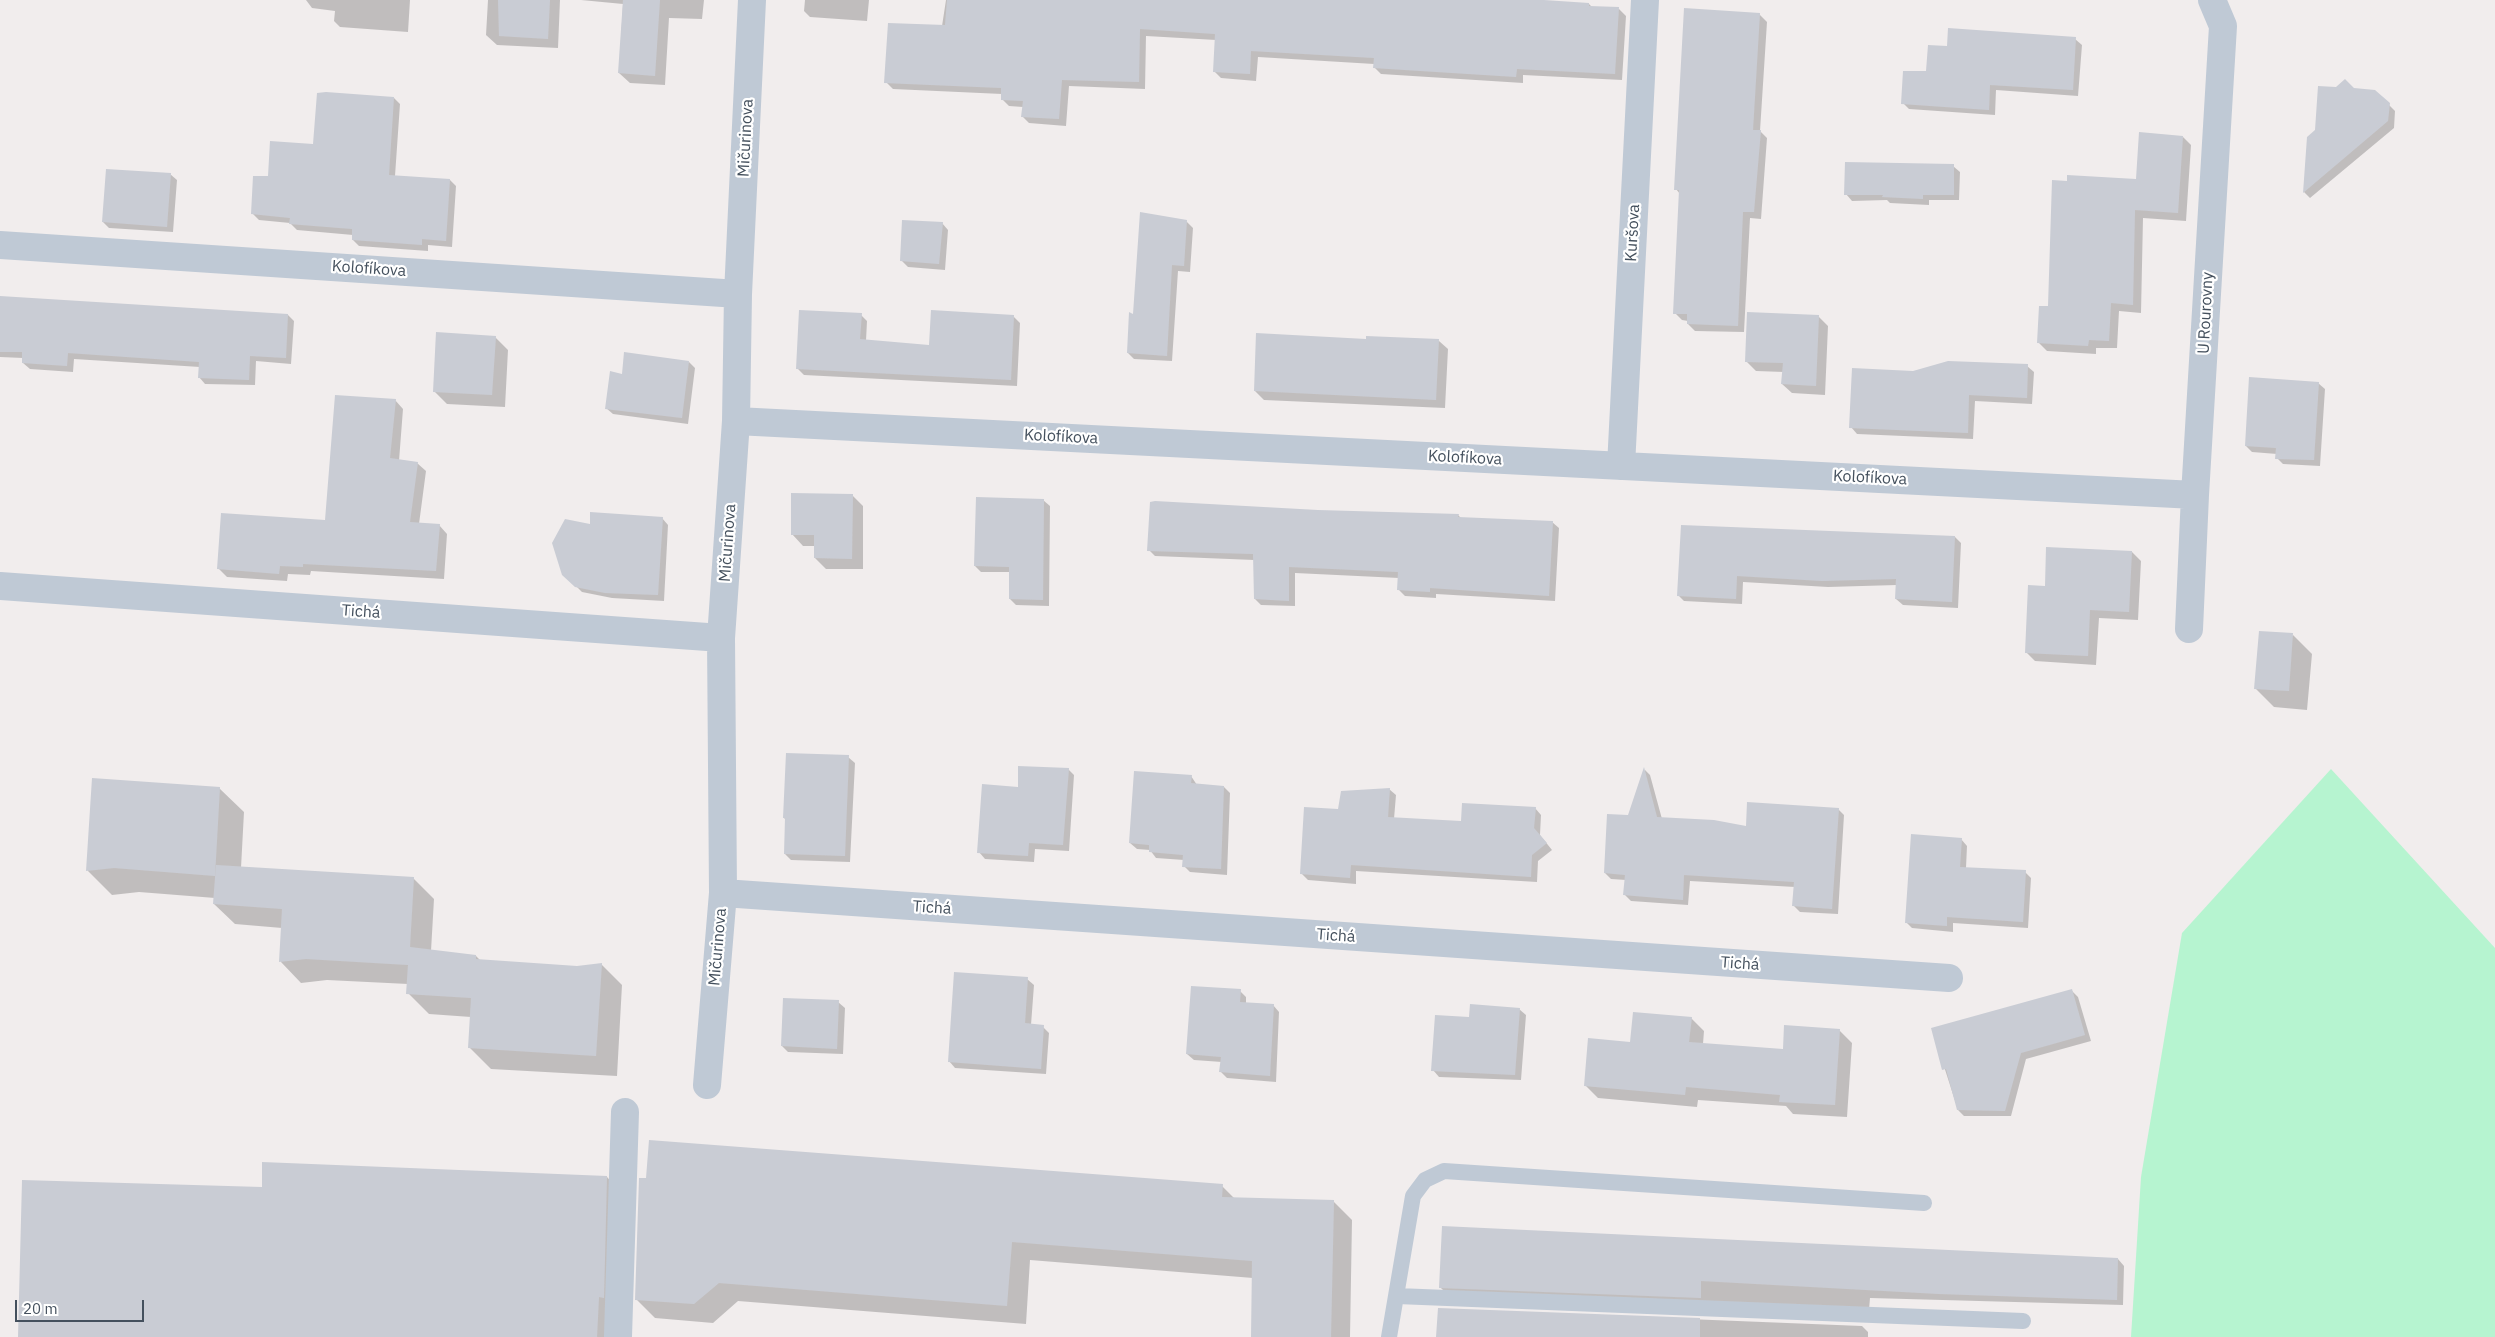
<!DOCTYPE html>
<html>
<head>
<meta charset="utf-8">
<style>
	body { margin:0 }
	#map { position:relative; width:2495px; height:1337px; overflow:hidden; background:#f1eded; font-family:"IBM Plex Sans",sans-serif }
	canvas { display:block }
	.scale { position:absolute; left:15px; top:1300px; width:129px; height:22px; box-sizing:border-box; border:2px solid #44505d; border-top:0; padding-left:6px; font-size:15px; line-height:18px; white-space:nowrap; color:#44505d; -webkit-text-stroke:4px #fff; paint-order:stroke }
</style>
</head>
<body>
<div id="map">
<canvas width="2495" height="1337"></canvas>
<div class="scale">20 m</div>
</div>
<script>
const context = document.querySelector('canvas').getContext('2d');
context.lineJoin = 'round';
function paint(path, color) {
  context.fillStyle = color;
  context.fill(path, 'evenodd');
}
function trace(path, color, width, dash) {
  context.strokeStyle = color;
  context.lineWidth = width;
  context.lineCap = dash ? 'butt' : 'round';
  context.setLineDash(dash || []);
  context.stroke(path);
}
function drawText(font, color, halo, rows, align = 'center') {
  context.font = font + ' "IBM Plex Sans",sans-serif';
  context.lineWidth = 4.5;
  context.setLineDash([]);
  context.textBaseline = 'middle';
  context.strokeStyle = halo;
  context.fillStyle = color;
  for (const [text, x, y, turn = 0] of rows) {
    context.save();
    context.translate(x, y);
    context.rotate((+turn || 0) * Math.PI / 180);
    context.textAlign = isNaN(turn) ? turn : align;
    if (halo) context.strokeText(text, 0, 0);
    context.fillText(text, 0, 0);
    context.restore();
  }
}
const green = new Path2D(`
	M 2331,769 L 2495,948 L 2495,1337 L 2131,1337 L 2141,1177 L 2182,933 Z`);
const shadow = new Path2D(`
	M 306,0 L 410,0 L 408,32 L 340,27 L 334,21 L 335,11 L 312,8 Z
	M 488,0 L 560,0 L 558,48 L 497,45 L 486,35 Z
	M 581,0 L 704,0 L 702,19 L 669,18 L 665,85 L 630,83 L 619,73 L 623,4 Z
	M 805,0 L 869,0 L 867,21 L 810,17 L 804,11 Z
	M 946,0 L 1524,0 L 1589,4 L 1592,7 L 1619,9 L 1626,16 L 1622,80 L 1523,75 L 1523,83 L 1381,74 L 1374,67 L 1374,64 L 1258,57 L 1256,81 L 1221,78 L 1214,71 L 1216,40 L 1146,36 L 1145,89 L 1069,86 L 1066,126 L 1029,123 L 1022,116 L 1023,107 L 1009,106 L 1002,99 L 1002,94 L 893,89 L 886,82 L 942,26 Z
	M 1759,14 L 1767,22 L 1760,131 L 1767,138 L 1761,219 L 1750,218 L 1744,332 L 1695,331 L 1688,324 L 1688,321 L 1682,320 L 1675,313 L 1680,194 L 1676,189 Z
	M 2075,39 L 2082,45 L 2078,96 L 1996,90 L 1995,115 L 1909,109 L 1903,103 L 1948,47 Z
	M 2354,89 L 2375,91 L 2395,111 L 2394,128 L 2310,198 L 2304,192 L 2308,138 Z
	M 394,98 L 400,104 L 395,176 L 450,180 L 456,186 L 452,247 L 428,245 L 428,251 L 359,246 L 353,240 L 353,235 L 297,230 L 290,223 L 259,220 L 253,214 L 269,178 L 315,145 Z
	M 2183,137 L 2191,145 L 2186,221 L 2143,218 L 2141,313 L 2119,311 L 2117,348 L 2096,348 L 2096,354 L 2047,351 L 2039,343 L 2049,307 L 2137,180 Z
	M 1953,166 L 1960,172 L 1959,200 L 1929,200 L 1929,205 L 1890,203 L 1887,200 L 1852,201 L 1846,194 Z
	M 170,174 L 177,180 L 173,232 L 109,228 L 103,222 Z
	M 1186,221 L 1193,228 L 1190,272 L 1178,271 L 1172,361 L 1134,359 L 1128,353 L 1134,315 Z
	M 942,223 L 948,230 L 945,270 L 908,267 L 902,261 Z
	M 0,297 L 288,315 L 294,321 L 291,364 L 256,361 L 255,385 L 205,384 L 199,377 L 200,367 L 74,359 L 73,372 L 30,369 L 23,363 L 23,358 L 0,357 Z
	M 861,315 L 867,321 L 866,341 L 930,346 L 1013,316 L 1020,323 L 1017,386 L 804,375 L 798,369 Z
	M 1818,316 L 1828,326 L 1825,395 L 1792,393 L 1782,384 L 1784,372 L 1756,371 L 1746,361 Z
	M 495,337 L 508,350 L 505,407 L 447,404 L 434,391 Z
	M 1368,340 L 1439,341 L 1448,349 L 1445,408 L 1264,400 L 1255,391 Z
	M 689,362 L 695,368 L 688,424 L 613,414 L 606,408 Z
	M 2027,366 L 2034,372 L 2032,404 L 1975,401 L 1973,439 L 1857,434 L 1851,427 L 1913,373 Z
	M 2318,383 L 2325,389 L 2320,466 L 2283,464 L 2277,458 L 2277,454 L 2252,452 L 2246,446 Z
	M 395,400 L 403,409 L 399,461 L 417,463 L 426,471 L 419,524 L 439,525 L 447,534 L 444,579 L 311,571 L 310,575 L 288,574 L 287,581 L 227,577 L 219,569 L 326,521 Z
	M 852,495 L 863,506 L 863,569 L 826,569 L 815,558 L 815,546 L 803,546 L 792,534 Z
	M 1043,500 L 1050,506 L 1049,606 L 1016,605 L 1010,599 L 1010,572 L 981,572 L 975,566 Z
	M 1318,511 L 1458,515 L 1461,518 L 1552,522 L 1559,528 L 1555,601 L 1436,594 L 1436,598 L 1405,596 L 1399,590 L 1399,578 L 1295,573 L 1295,606 L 1261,605 L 1255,599 L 1254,560 L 1155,556 L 1149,550 Z
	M 662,518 L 668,525 L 664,601 L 612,598 L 582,592 L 568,578 L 591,525 Z
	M 1682,526 L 1955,537 L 1961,543 L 1958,608 L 1903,605 L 1896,599 L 1897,585 L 1828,587 L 1743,582 L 1742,604 L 1684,601 L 1678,595 Z
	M 2132,552 L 2141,561 L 2138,620 L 2099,618 L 2096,665 L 2035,661 L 2026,652 L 2046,588 Z
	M 2293,635 L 2312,654 L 2307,710 L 2274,707 L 2255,688 Z
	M 848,757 L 855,763 L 850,862 L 791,860 L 785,854 L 786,820 L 784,818 Z
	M 1068,769 L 1074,775 L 1069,851 L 1035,849 L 1034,862 L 985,859 L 979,852 L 1019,788 Z
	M 1645,770 L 1650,775 L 1662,819 L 1747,827 L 1838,809 L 1844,815 L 1838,914 L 1800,912 L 1794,906 L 1795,887 L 1690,881 L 1688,905 L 1631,901 L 1625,895 L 1626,880 L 1611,879 L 1605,873 L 1629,816 Z
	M 1191,776 L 1197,785 L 1224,787 L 1230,793 L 1227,875 L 1190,872 L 1184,866 L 1184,860 L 1156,858 L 1150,850 L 1137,849 L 1130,843 Z
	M 93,779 L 219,788 L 244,812 L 241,868 L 413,878 L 434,899 L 431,951 L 476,956 L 481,961 L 577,967 L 601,964 L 622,985 L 617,1076 L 491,1069 L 470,1048 L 471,1017 L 429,1014 L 408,993 L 408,984 L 327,980 L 301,983 L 281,962 L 282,928 L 235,924 L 214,904 L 215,898 L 139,892 L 112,895 L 88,871 Z
	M 1389,789 L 1396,795 L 1394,819 L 1462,823 L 1535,808 L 1541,815 L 1540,835 L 1552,850 L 1538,861 L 1537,882 L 1356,871 L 1356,884 L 1308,880 L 1302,874 L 1339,810 Z
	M 1961,839 L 1967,846 L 1966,868 L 2025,872 L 2031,878 L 2028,928 L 1953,923 L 1953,932 L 1912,928 L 1906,922 Z
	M 1027,979 L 1034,985 L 1031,1025 L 1043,1027 L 1049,1033 L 1046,1074 L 955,1068 L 949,1061 Z
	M 1240,991 L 1246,997 L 1246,1004 L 1273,1005 L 1279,1012 L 1276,1082 L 1227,1078 L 1221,1072 L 1222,1062 L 1194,1060 L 1187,1054 Z
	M 2072,991 L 2078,997 L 2091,1041 L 2026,1059 L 2011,1116 L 1964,1116 L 1958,1110 L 1932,1029 Z
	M 838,1002 L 845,1008 L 843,1054 L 788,1052 L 782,1046 Z
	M 1519,1009 L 1526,1015 L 1521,1080 L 1439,1077 L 1433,1070 Z
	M 1691,1018 L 1704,1031 L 1703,1044 L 1784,1050 L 1839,1030 L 1852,1043 L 1847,1117 L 1793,1114 L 1786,1106 L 1698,1100 L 1697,1107 L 1598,1098 L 1585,1085 L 1631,1043 Z
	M 607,1177 L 616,1187 L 606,1337 L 19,1337 L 263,1189 Z
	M 640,1179 L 1222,1186 L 1235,1199 L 1333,1201 L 1352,1220 L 1350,1337 L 1252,1337 L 1253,1278 L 1030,1260 L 1026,1324 L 738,1301 L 713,1323 L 655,1318 L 636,1299 Z
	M 2118,1259 L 2124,1266 L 2123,1305 L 1870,1298 L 1869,1310 L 1446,1293 L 1440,1287 Z
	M 1439,1309 L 1862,1326 L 1868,1332 L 1868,1337 L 1438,1337 Z`);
const building = new Path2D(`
	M 498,0 L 550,0 L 548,39 L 499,36 Z
	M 623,0 L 660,0 L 655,76 L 618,73 Z
	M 947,0 L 1544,0 L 1589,3 L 1589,6 L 1619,7 L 1615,74 L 1517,69 L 1516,77 L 1373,68 L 1374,58 L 1251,51 L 1250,74 L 1213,72 L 1215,34 L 1140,29 L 1139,82 L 1062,80 L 1059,119 L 1021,117 L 1023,101 L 1001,100 L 1001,88 L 884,83 L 888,23 L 945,25 Z
	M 1684,8 L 1760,13 L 1753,130 L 1761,130 L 1754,212 L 1743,212 L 1738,326 L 1687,324 L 1687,314 L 1673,314 L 1679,190 L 1674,190 Z
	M 1948,28 L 2076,37 L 2073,90 L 1990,85 L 1989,110 L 1901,104 L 1903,71 L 1926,71 L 1928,45 L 1947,46 Z
	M 2345,79 L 2354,88 L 2375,90 L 2390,103 L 2388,121 L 2303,193 L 2307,137 L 2315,130 L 2318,86 L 2336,87 Z
	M 326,92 L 394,97 L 389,175 L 450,179 L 446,241 L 422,239 L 422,245 L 352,240 L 352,229 L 289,224 L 290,218 L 251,214 L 253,176 L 268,176 L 270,141 L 313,144 L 317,93 Z
	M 2139,132 L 2183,136 L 2178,213 L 2135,210 L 2133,305 L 2111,303 L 2109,341 L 2089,340 L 2088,346 L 2037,343 L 2039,306 L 2048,306 L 2052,180 L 2067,181 L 2067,175 L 2136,179 Z
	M 1845,162 L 1954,164 L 1954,195 L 1923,195 L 1923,199 L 1882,197 L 1883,195 L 1844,195 Z
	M 106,169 L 171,173 L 167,227 L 102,222 Z
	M 1140,212 L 1187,220 L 1184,266 L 1172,265 L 1167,356 L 1127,353 L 1129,312 L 1133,314 Z
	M 902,220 L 943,222 L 939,264 L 900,261 Z
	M 0,296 L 288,314 L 286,358 L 250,356 L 249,380 L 198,378 L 199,362 L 68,353 L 67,366 L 22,363 L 22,352 L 0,352 Z
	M 799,310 L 862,313 L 860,339 L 929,345 L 931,310 L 1014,315 L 1011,380 L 796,369 Z
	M 1747,312 L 1819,315 L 1816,386 L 1781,384 L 1783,363 L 1745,362 Z
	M 436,332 L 496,336 L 492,395 L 433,392 Z
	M 1256,333 L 1366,339 L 1366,336 L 1439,339 L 1436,400 L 1254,391 Z
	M 624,352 L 689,361 L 682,418 L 605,409 L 610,371 L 622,374 Z
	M 1948,361 L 2028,364 L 2027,398 L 1969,395 L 1968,433 L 1849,428 L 1852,368 L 1913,371 Z
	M 2249,377 L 2319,382 L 2314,460 L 2275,459 L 2276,448 L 2245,446 Z
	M 335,395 L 396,399 L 390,458 L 418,462 L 410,522 L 440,524 L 436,571 L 303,564 L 303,567 L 280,566 L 279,574 L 217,569 L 221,513 L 325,520 Z
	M 791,493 L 853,494 L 852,559 L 814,558 L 814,535 L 791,535 Z
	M 976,497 L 1044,499 L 1043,600 L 1009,599 L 1009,567 L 974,566 Z
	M 1155,501 L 1318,510 L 1459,514 L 1458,517 L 1553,521 L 1549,596 L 1430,588 L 1430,592 L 1397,590 L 1398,572 L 1289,567 L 1289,601 L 1254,599 L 1253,554 L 1147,551 L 1150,502 Z
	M 590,512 L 663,517 L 658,595 L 605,593 L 575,587 L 562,575 L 552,543 L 565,519 L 590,524 Z
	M 1681,525 L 1955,536 L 1952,602 L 1895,599 L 1896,579 L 1822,581 L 1737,576 L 1736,599 L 1677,596 Z
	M 2046,547 L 2132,551 L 2129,612 L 2090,610 L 2088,656 L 2025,653 L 2028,585 L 2045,586 Z
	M 2259,631 L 2293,633 L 2289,691 L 2254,689 Z
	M 786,753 L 849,755 L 845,856 L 784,854 L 785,818 L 783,818 Z
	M 1018,766 L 1069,768 L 1063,845 L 1029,843 L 1028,856 L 977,853 L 982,784 L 1018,787 Z
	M 1644,767 L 1657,817 L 1714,820 L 1746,826 L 1747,802 L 1839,808 L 1832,909 L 1792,906 L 1794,882 L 1684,875 L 1683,900 L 1623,895 L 1625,875 L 1604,873 L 1607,814 L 1628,815 Z
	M 1134,771 L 1192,775 L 1191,783 L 1224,786 L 1221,869 L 1182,867 L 1183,855 L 1149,852 L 1149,845 L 1129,843 Z
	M 92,778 L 220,787 L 215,876 L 114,868 L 86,871 Z
	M 1390,788 L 1388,817 L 1461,821 L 1462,803 L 1536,807 L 1534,828 L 1547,843 L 1532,855 L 1531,877 L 1351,865 L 1350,878 L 1300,874 L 1304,807 L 1338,809 L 1341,791 Z
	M 1911,834 L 1962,838 L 1960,867 L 2026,870 L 2023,922 L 1947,917 L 1947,926 L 1905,923 Z
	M 216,865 L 414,877 L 410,947 L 476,955 L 476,959 L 577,966 L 602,963 L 596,1056 L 468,1048 L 471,998 L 406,994 L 408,965 L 306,959 L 279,962 L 282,909 L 213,904 Z
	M 954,972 L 1028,977 L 1025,1023 L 1044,1025 L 1041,1069 L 948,1062 Z
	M 1191,986 L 1241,989 L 1240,1002 L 1274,1004 L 1270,1076 L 1219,1072 L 1221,1057 L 1186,1054 Z
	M 2072,989 L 2085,1035 L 2021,1053 L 2005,1111 L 1957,1110 L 1946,1069 L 1942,1070 L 1931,1028 Z
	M 783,998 L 839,1000 L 837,1049 L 781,1046 Z
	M 1470,1004 L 1520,1008 L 1515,1075 L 1431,1071 L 1435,1015 L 1469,1017 Z
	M 1633,1012 L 1692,1017 L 1689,1042 L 1783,1049 L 1784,1025 L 1840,1029 L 1835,1105 L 1779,1102 L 1780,1095 L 1686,1087 L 1685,1095 L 1584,1086 L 1588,1038 L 1630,1042 Z
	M 649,1140 L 1223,1184 L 1222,1197 L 1334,1200 L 1331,1337 L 1251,1337 L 1252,1261 L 1012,1242 L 1007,1306 L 719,1283 L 694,1304 L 635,1300 L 639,1178 L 646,1178 Z
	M 262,1162 L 607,1176 L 604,1298 L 599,1297 L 597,1337 L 18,1337 L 22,1180 L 262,1187 Z
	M 1442,1226 L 2118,1258 L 2117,1300 L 1939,1294 L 1701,1281 L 1701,1298 L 1439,1288 Z
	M 1438,1308 L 1700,1318 L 1700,1337 L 1436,1337 Z`);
const service = new Path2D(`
	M 1397,1296 L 2023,1321
	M 1389,1337 L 1413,1196 L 1425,1180 L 1444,1171 L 1924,1203`);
const minor = new Path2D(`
	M 0,245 L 738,294
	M 736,421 L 2195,495
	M 1621,466 L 1645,0
	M 0,586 L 721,638
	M 2189,629 L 2195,495 L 2223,26 L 2212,0
	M 723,893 L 1949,978
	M 707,1085 L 723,893 L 721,638 L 736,421 L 738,294 L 752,0
	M 618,1337 L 625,1112`);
const streetNames = [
	["Mičurinova",746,138,-87],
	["Kuršova",1633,233,-87],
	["Kolofíkova",369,269,4],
	["U Rourovny",2206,313,-87],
	["Kolofíkova",1061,437,3],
	["Kolofíkova",1465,458,3],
	["Kolofíkova",1870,478,3],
	["Mičurinova",728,543,-86],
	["Tichá",361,612,4],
	["Tichá",932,908,4],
	["Tichá",1336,936,4],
	["Mičurinova",718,947,-85],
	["Tichá",1740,964,4]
];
paint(green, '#b6f4d0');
paint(shadow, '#0003');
paint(building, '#c9ccd4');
trace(service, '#bfc9d5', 16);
trace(minor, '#bfc9d5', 28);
drawText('16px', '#44505d', '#fff', streetNames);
</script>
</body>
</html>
